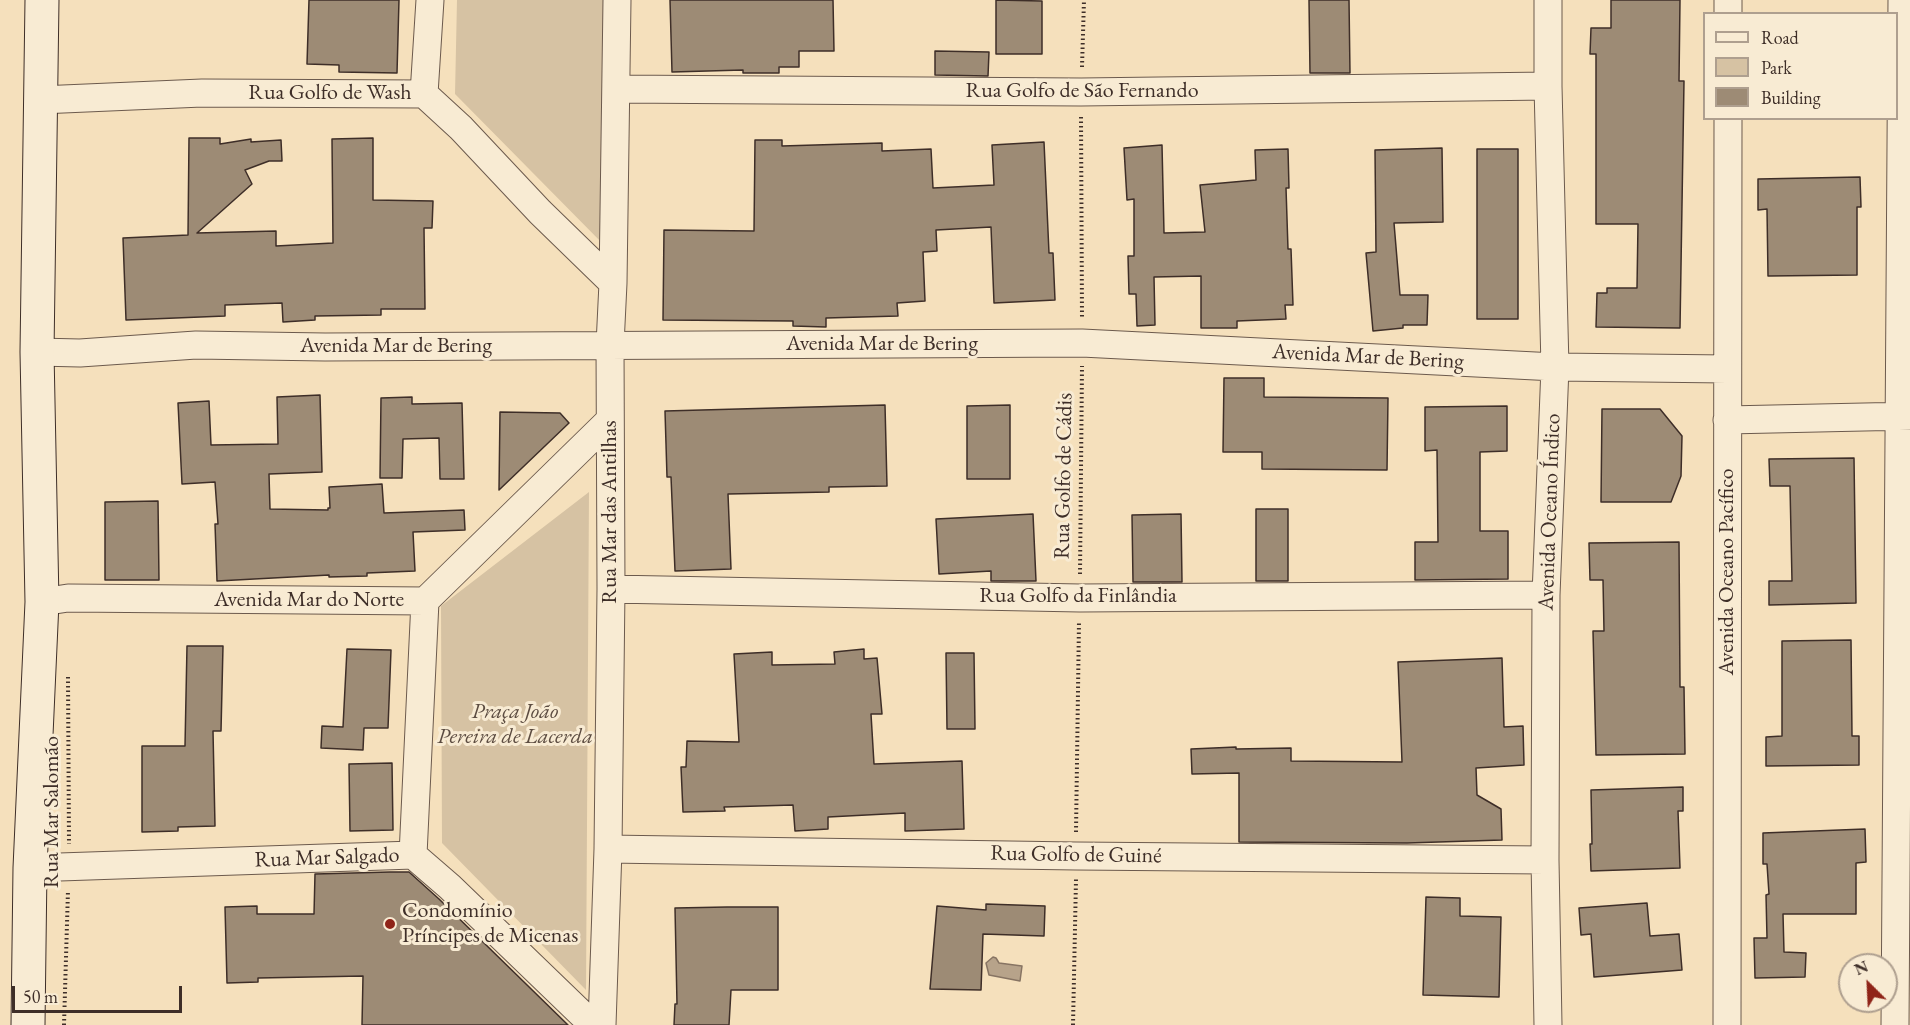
<!DOCTYPE html>
<html>
<head>
<meta charset="utf-8">
<style>
	body { margin:0 }
	#map { position:relative; width:1910px; height:1025px; overflow:hidden; background:#f5e0bc; font-family:"EB Garamond",serif }
	canvas { display:block }
	.legend { position:absolute; left:1703px; top:12px; width:195px; height:108px; box-sizing:border-box; background:#f8ebd3; border:2px solid #ae9f8f; margin:0; padding:8px 10px; list-style:none; font-size:18px; color:#3e2e28 }
	.legend li { display:flex; align-items:center; gap:12px; height:30px }
	.legend b { width:30px; border:2px solid #ae9f8f }
	.north { position:absolute; left:1838px; top:953px; width:60px; height:60px; box-sizing:border-box; background:#f8ebd3; border:2px solid #ae9f8f; border-radius:50%; rotate:336deg; font-size:16px; font-weight:700; line-height:24px; text-align:center; color:#3e2e28 }
	.north::after { content:''; display:block; margin:auto; width:21px; height:27px; background:#8f2418; clip-path:polygon(50% 0,100% 100%,50% 72%,0 100%) }
	.scale { position:absolute; left:12px; top:986px; width:170px; height:27px; box-sizing:border-box; border:3px solid #3e2e28; border-top:0; padding-left:8px; font-size:18px; line-height:21px; white-space:nowrap; color:#3e2e28; -webkit-text-stroke:4px #f8ebd3; paint-order:stroke }
</style>
</head>
<body>
<div id="map">
<canvas width="1910" height="1025"></canvas>
<ul class="legend">
<li><b style="height:8px;background:#f8ebd3"></b>Road</li>
<li><b style="height:16px;background:#d6c2a3"></b>Park</li>
<li><b style="height:16px;background:#9d8b75"></b>Building</li>
</ul>
<div class="north">N</div>
<div class="scale">50 m</div>
</div>
<script>
const context = document.querySelector('canvas').getContext('2d');
context.lineJoin = 'round';
function paint(path, color) {
  context.fillStyle = color;
  context.fill(path, 'evenodd');
}
function trace(path, color, width, dash) {
  context.strokeStyle = color;
  context.lineWidth = width;
  context.lineCap = dash ? 'butt' : 'round';
  context.setLineDash(dash || []);
  context.stroke(path);
}
function drawText(font, color, halo, rows, align = 'center') {
  context.font = font + ' "EB Garamond",serif';
  context.lineWidth = 6;
  context.setLineDash([]);
  context.textBaseline = 'middle';
  context.strokeStyle = halo;
  context.fillStyle = color;
  for (const [text, x, y, turn = 0] of rows) {
    context.save();
    context.translate(x, y);
    context.rotate((+turn || 0) * Math.PI / 180);
    context.textAlign = isNaN(turn) ? turn : align;
    if (halo) context.strokeText(text, 0, 0);
    context.fillText(text, 0, 0);
    context.restore();
  }
}
const green = new Path2D(`
	M 457,0 L 609,0 L 606,247 L 455,94 Z
	M 589,492 L 586,990 L 442,843 L 441,606 Z`);
const water = new Path2D(`
	M 993,957 L 996,958 L 999,963 L 1022,966 L 1020,981 L 989,975 L 986,963 Z`);
const building = new Path2D(`
	M 309,0 L 399,0 L 397,73 L 339,72 L 339,65 L 307,64 Z
	M 670,0 L 833,0 L 834,51 L 799,51 L 799,67 L 779,67 L 779,73 L 743,73 L 743,70 L 672,72 Z
	M 996,0 L 1042,1 L 1042,54 L 996,54 Z
	M 1309,0 L 1349,0 L 1350,73 L 1310,73 Z
	M 1611,0 L 1680,0 L 1679,81 L 1684,81 L 1680,328 L 1596,327 L 1597,293 L 1607,293 L 1607,288 L 1637,288 L 1638,224 L 1596,224 L 1596,54 L 1590,54 L 1591,28 L 1611,28 Z
	M 935,51 L 989,52 L 988,76 L 935,75 Z
	M 189,138 L 220,138 L 220,144 L 251,139 L 251,142 L 281,140 L 282,161 L 269,161 L 245,170 L 252,184 L 197,233 L 276,231 L 276,246 L 333,243 L 332,139 L 373,138 L 373,200 L 433,201 L 432,228 L 424,228 L 425,309 L 381,309 L 381,315 L 315,316 L 315,320 L 283,322 L 282,303 L 225,305 L 225,316 L 126,320 L 123,238 L 188,235 Z
	M 755,140 L 782,140 L 782,146 L 882,143 L 882,151 L 931,149 L 933,188 L 994,185 L 992,145 L 1044,142 L 1049,253 L 1053,253 L 1055,300 L 994,303 L 991,227 L 936,230 L 937,251 L 923,252 L 925,301 L 897,303 L 898,316 L 826,318 L 826,327 L 793,326 L 793,321 L 663,320 L 664,230 L 754,231 Z
	M 1162,145 L 1164,233 L 1205,232 L 1200,185 L 1256,180 L 1255,150 L 1288,149 L 1289,188 L 1286,188 L 1288,249 L 1291,249 L 1293,305 L 1285,305 L 1286,319 L 1237,321 L 1237,328 L 1201,328 L 1201,276 L 1154,277 L 1155,325 L 1137,326 L 1136,294 L 1129,294 L 1128,256 L 1134,256 L 1134,199 L 1127,200 L 1124,148 Z
	M 1442,148 L 1443,222 L 1394,223 L 1400,295 L 1428,295 L 1427,325 L 1403,325 L 1403,328 L 1373,331 L 1366,253 L 1376,252 L 1375,150 Z
	M 1477,149 L 1518,149 L 1518,319 L 1477,319 Z
	M 1860,177 L 1861,207 L 1857,207 L 1857,275 L 1768,276 L 1767,209 L 1758,210 L 1758,179 Z
	M 1224,378 L 1264,378 L 1264,397 L 1388,398 L 1387,470 L 1262,469 L 1262,452 L 1223,452 Z
	M 320,395 L 322,472 L 269,474 L 270,509 L 328,510 L 328,508 L 330,508 L 329,487 L 382,484 L 384,513 L 464,510 L 465,530 L 413,532 L 415,571 L 367,573 L 367,576 L 329,577 L 329,575 L 217,581 L 215,524 L 218,524 L 215,482 L 182,484 L 178,403 L 209,401 L 211,445 L 278,444 L 277,397 Z
	M 412,397 L 412,404 L 462,403 L 464,479 L 440,479 L 439,438 L 403,439 L 402,478 L 380,478 L 381,398 Z
	M 885,405 L 887,486 L 829,487 L 829,492 L 728,494 L 731,569 L 675,571 L 671,477 L 667,477 L 665,411 Z
	M 1010,405 L 1010,479 L 967,479 L 967,406 Z
	M 1507,406 L 1507,451 L 1480,452 L 1480,531 L 1508,531 L 1508,579 L 1415,580 L 1415,542 L 1438,542 L 1437,450 L 1425,451 L 1425,407 Z
	M 1602,409 L 1660,409 L 1682,436 L 1681,476 L 1671,502 L 1601,502 Z
	M 500,412 L 560,413 L 569,423 L 499,490 Z
	M 1854,458 L 1856,603 L 1769,605 L 1769,581 L 1792,581 L 1790,486 L 1770,486 L 1769,459 Z
	M 158,501 L 159,580 L 105,580 L 105,502 Z
	M 1256,509 L 1288,509 L 1288,581 L 1256,581 Z
	M 1033,514 L 1036,581 L 991,581 L 991,571 L 939,574 L 936,519 Z
	M 1181,514 L 1182,582 L 1133,582 L 1132,515 Z
	M 1679,542 L 1680,687 L 1684,687 L 1685,754 L 1596,755 L 1593,631 L 1604,631 L 1603,580 L 1590,580 L 1589,543 Z
	M 1851,640 L 1852,736 L 1859,736 L 1859,765 L 1766,766 L 1766,737 L 1782,736 L 1782,641 Z
	M 187,646 L 223,646 L 221,731 L 213,731 L 215,826 L 178,827 L 178,831 L 142,832 L 142,746 L 185,746 Z
	M 347,649 L 391,650 L 388,728 L 364,728 L 363,750 L 321,748 L 322,726 L 343,727 Z
	M 864,649 L 864,659 L 877,658 L 882,714 L 871,714 L 874,764 L 962,761 L 964,829 L 905,831 L 905,813 L 828,817 L 828,829 L 795,831 L 793,805 L 724,807 L 725,811 L 683,812 L 681,767 L 686,767 L 687,741 L 739,742 L 734,654 L 772,652 L 772,665 L 835,664 L 834,652 Z
	M 946,653 L 974,653 L 975,729 L 947,729 Z
	M 1502,658 L 1504,727 L 1523,726 L 1524,765 L 1476,768 L 1477,795 L 1501,809 L 1502,840 L 1407,843 L 1239,842 L 1239,773 L 1192,774 L 1191,749 L 1236,747 L 1236,749 L 1291,748 L 1291,761 L 1402,762 L 1398,662 Z
	M 392,763 L 393,830 L 350,831 L 349,764 Z
	M 1683,787 L 1683,811 L 1678,811 L 1680,868 L 1591,871 L 1590,844 L 1592,844 L 1591,790 Z
	M 1865,829 L 1866,862 L 1856,863 L 1856,914 L 1783,914 L 1784,952 L 1806,953 L 1805,977 L 1755,978 L 1754,938 L 1767,938 L 1766,895 L 1769,894 L 1767,864 L 1763,864 L 1763,833 Z
	M 390,872 L 409,872 L 439,899 L 568,1025 L 362,1025 L 363,976 L 258,978 L 258,982 L 227,983 L 225,907 L 257,906 L 257,914 L 314,914 L 315,874 Z
	M 1426,897 L 1460,898 L 1460,916 L 1501,917 L 1499,997 L 1423,995 Z
	M 1647,903 L 1650,936 L 1679,934 L 1682,970 L 1594,977 L 1591,934 L 1581,935 L 1579,908 Z
	M 986,904 L 1045,906 L 1044,936 L 983,934 L 981,990 L 930,989 L 937,906 L 986,910 Z
	M 727,907 L 778,907 L 778,990 L 731,990 L 729,1025 L 674,1025 L 675,1004 L 677,1004 L 675,908 Z`);
const path = new Path2D(`
	M 1082,67 L 1084,0
	M 1081,117 L 1082,319
	M 1080,574 L 1082,366
	M 68,677 L 69,844
	M 1076,832 L 1079,621
	M 64,1025 L 68,890
	M 1073,1025 L 1076,879`);
const street = new Path2D(`
	M 1548,0 L 1548,86 L 1555,367 L 1546,595 L 1545,860 L 1548,1025
	M 1728,14 L 1728,0
	M 616,89 L 1081,92 L 1548,86
	M 424,94 L 430,0
	M 40,100 L 202,93 L 424,94 L 461,128 L 540,212 L 613,283
	M 37,352 L 80,353 L 196,345 L 325,347 L 1082,343 L 1555,367 L 1727,369
	M 1727,420 L 1910,416
	M 611,589 L 1080,598 L 1546,595
	M 42,602 L 68,598 L 425,601 L 610,420
	M 608,849 L 1076,856 L 1545,860
	M 413,855 L 425,601
	M 30,868 L 413,855 L 450,887 L 593,1025
	M 602,1025 L 608,849 L 611,589 L 610,345 L 613,283 L 617,0
	M 1727,1025 L 1728,118
	M 1895,1025 L 1902,0`);
const secondary = new Path2D(`
	M 28,1025 L 30,868 L 42,602 L 37,352 L 42,0`);
const markers = [
	[390,924,6,"#8f2418"]
];
const streetNames = [
	["Rua Golfo de São Fernando",1082,91],
	["Rua Golfo de Wash",330,93],
	["Avenida Mar de Bering",882,344],
	["Avenida Mar de Bering",396,346],
	["Avenida Mar de Bering",1368,357,3],
	["Rua Golfo de Cádis",1064,476,-89],
	["Rua Mar das Antilhas",610,512,-90],
	["Avenida Oceano Índico",1550,512,-88],
	["Avenida Oceano Pacífico",1727,572,-90],
	["Rua Golfo da Finlândia",1078,596],
	["Avenida Mar do Norte",309,600],
	["Rua Mar Salomão",52,812,-90],
	["Rua Golfo de Guiné",1076,855,1],
	["Rua Mar Salgado",327,858,-2]
];
const parkNames = [
	["Praça João",515,712],
	["Pereira de Lacerda",515,737]
];
const poiNames = [
	["Condomínio",402,911],
	["Príncipes de Micenas",402,936]
];
paint(green, '#d6c2a3');
paint(water, '#b7a38a');
trace(water, '#877463', 1.5);
paint(building, '#9d8b75');
trace(building, '#3e2e28', 1.5);
trace(street, '#6c5a4d', 29);
trace(secondary, '#3e2e28', 35);
trace(path, '#3e2e28', 4, [1.5, 3]);
trace(street, '#f8ebd3', 27);
trace(secondary, '#f8ebd3', 33);
for (const [x, y, r, color] of markers) {
  const dot = new Path2D();
  dot.arc(x, y, r, 0, 2 * Math.PI);
  context.fillStyle = color;
  context.fill(dot);
  trace(dot, '#f8ebd3', 2);
}
drawText('22px', '#3e2e28', '#f8ebd3', streetNames);
drawText('italic 22px', '#5c4c41', '#f8ebd3', parkNames);
drawText('22px', '#3e2e28', '#f8ebd3', poiNames, 'left');
</script>
</body>
</html>
